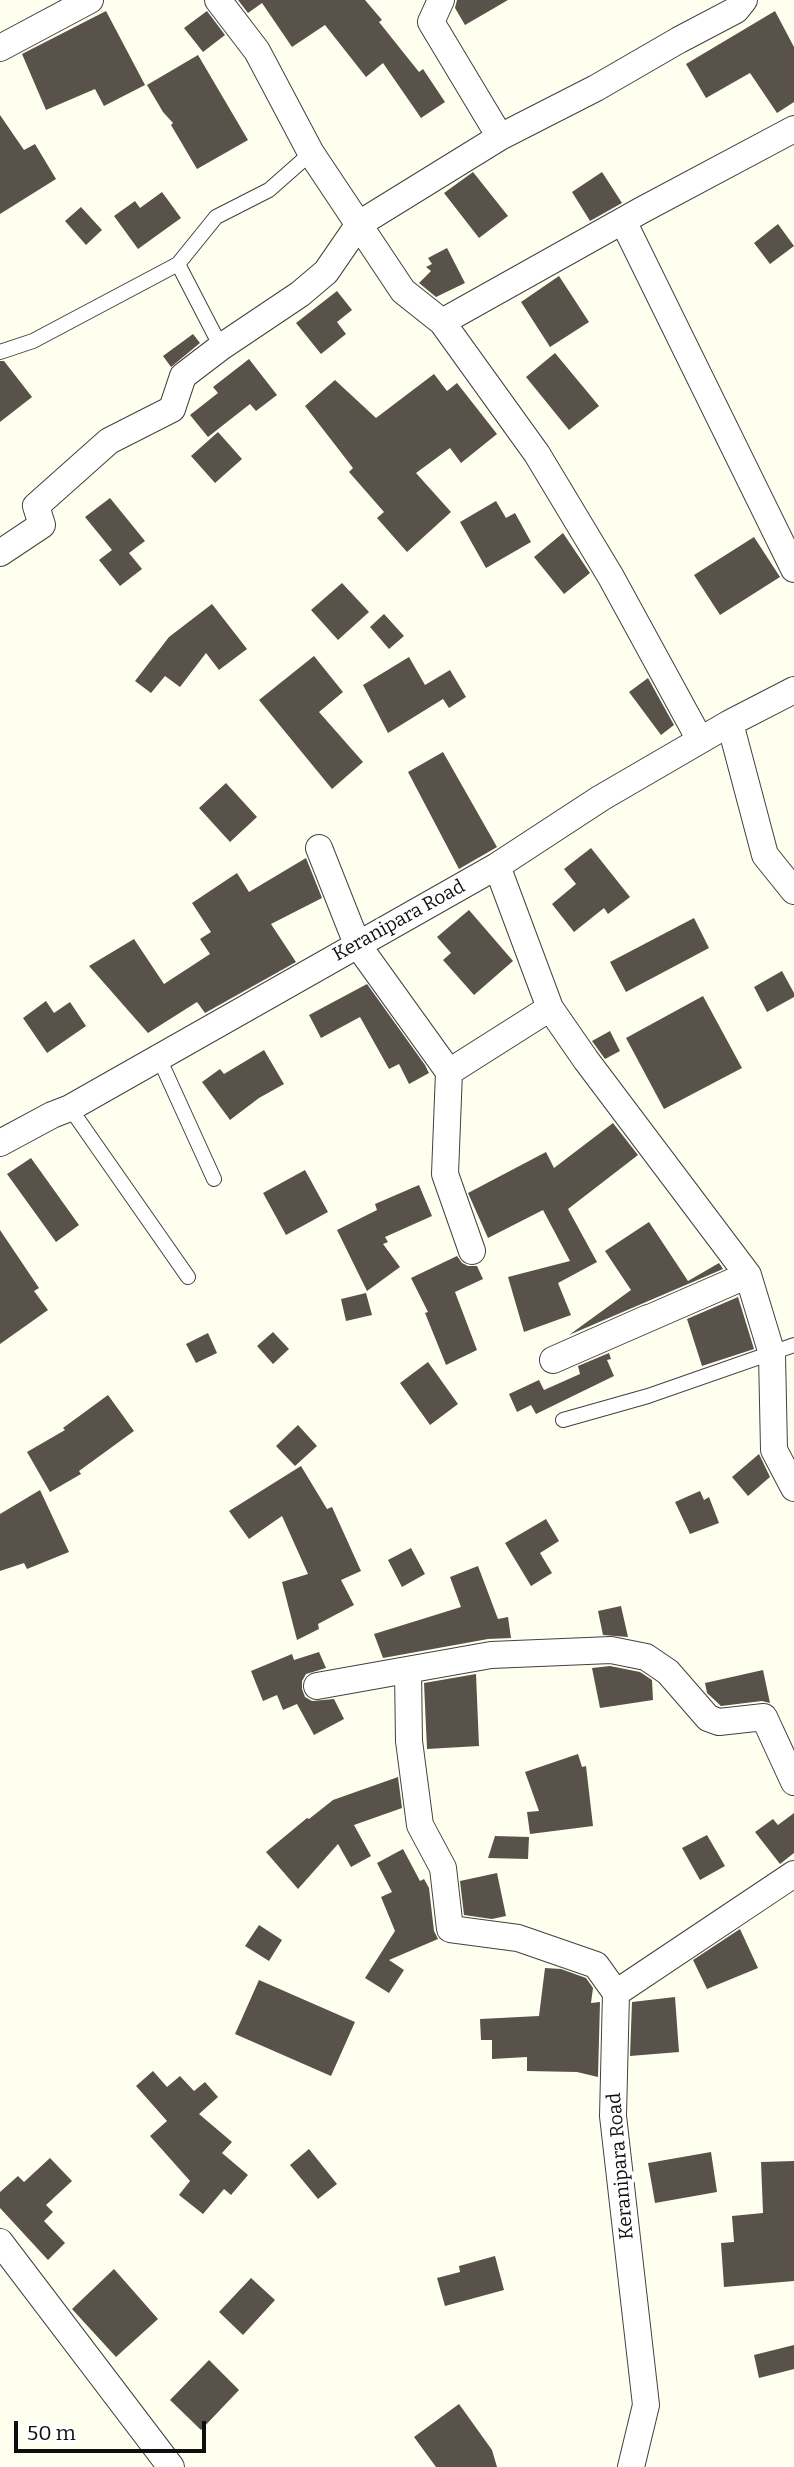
<!DOCTYPE html>
<html>
<head>
<meta charset="utf-8">
<style>
	body { margin:0 }
	#map { position:relative; width:794px; height:2467px; overflow:hidden; background:#ffffef; font-family:Bitter,serif }
	canvas { display:block }
	.scale { position:absolute; left:14px; top:2421px; width:192px; height:32px; box-sizing:border-box; border:4px solid #0e0e0e; border-top:0; padding-left:9px; font-size:21px; line-height:24px; white-space:nowrap; color:#0e0e0e; -webkit-text-stroke:5px #fff; paint-order:stroke }
</style>
</head>
<body>
<div id="map">
<canvas width="794" height="2467"></canvas>
<div class="scale">50 m</div>
</div>
<script>
const context = document.querySelector('canvas').getContext('2d');
context.lineJoin = 'round';
function paint(path, color) {
  context.fillStyle = color;
  context.fill(path, 'evenodd');
}
function trace(path, color, width, dash) {
  context.strokeStyle = color;
  context.lineWidth = width;
  context.lineCap = dash ? 'butt' : 'round';
  context.setLineDash(dash || []);
  context.stroke(path);
}
function drawText(font, color, halo, rows, align = 'center') {
  context.font = font + ' Bitter,serif';
  context.lineWidth = 7;
  context.setLineDash([]);
  context.textBaseline = 'middle';
  context.strokeStyle = halo;
  context.fillStyle = color;
  for (const [text, x, y, turn = 0] of rows) {
    context.save();
    context.translate(x, y);
    context.rotate((+turn || 0) * Math.PI / 180);
    context.textAlign = isNaN(turn) ? turn : align;
    if (halo) context.strokeText(text, 0, 0);
    context.fillText(text, 0, 0);
    context.restore();
  }
}
const building = new Path2D(`
	M 238,0 L 365,0 L 382,20 L 379,22 L 419,72 L 423,69 L 445,102 L 421,118 L 383,63 L 366,77 L 325,25 L 292,47 L 262,3 L 248,13 Z
	M 457,0 L 508,0 L 465,25 L 455,8 Z
	M 106,11 L 145,85 L 104,106 L 95,89 L 46,110 L 22,54 Z
	M 207,11 L 225,35 L 203,52 L 184,28 Z
	M 775,11 L 794,47 L 794,102 L 777,113 L 750,73 L 706,98 L 686,64 Z
	M 198,55 L 248,140 L 197,169 L 171,125 L 173,123 L 163,112 L 147,85 Z
	M 0,115 L 24,150 L 35,144 L 56,179 L 0,214 Z
	M 473,172 L 508,216 L 479,238 L 444,193 Z
	M 602,172 L 622,203 L 590,221 L 572,192 Z
	M 162,192 L 181,218 L 138,249 L 114,216 L 135,201 L 140,208 Z
	M 81,207 L 102,230 L 86,245 L 65,221 Z
	M 778,224 L 794,246 L 770,264 L 754,243 Z
	M 447,248 L 465,283 L 436,297 L 419,283 L 431,271 L 426,267 L 432,264 L 428,258 Z
	M 559,276 L 589,322 L 550,347 L 521,302 Z
	M 337,291 L 352,310 L 337,322 L 346,334 L 321,354 L 296,323 Z
	M 193,334 L 200,343 L 171,367 L 163,356 Z
	M 555,353 L 599,406 L 569,430 L 526,377 Z
	M 249,359 L 277,395 L 256,411 L 250,404 L 208,437 L 190,415 L 218,393 L 213,387 Z
	M 0,361 L 4,361 L 32,397 L 0,422 Z
	M 434,374 L 447,391 L 457,383 L 497,434 L 461,463 L 450,448 L 416,473 L 451,512 L 407,552 L 377,518 L 384,512 L 349,472 L 353,468 L 305,406 L 335,380 L 376,418 Z
	M 218,432 L 242,459 L 215,483 L 191,456 Z
	M 110,498 L 145,541 L 129,553 L 142,569 L 120,586 L 99,560 L 112,550 L 85,517 Z
	M 496,501 L 506,518 L 515,513 L 531,542 L 486,568 L 460,522 Z
	M 563,533 L 590,573 L 564,594 L 534,557 Z
	M 754,537 L 780,577 L 720,615 L 694,575 Z
	M 342,583 L 369,612 L 338,640 L 311,610 Z
	M 212,604 L 247,649 L 219,670 L 206,653 L 180,687 L 165,676 L 151,693 L 135,681 L 169,637 Z
	M 384,614 L 404,636 L 389,649 L 370,627 Z
	M 314,656 L 343,692 L 319,712 L 363,762 L 332,789 L 259,700 Z
	M 409,657 L 425,685 L 450,670 L 466,697 L 449,708 L 443,699 L 388,733 L 363,685 Z
	M 648,678 L 674,725 L 661,735 L 629,692 Z
	M 443,752 L 497,847 L 459,869 L 408,772 Z
	M 226,783 L 257,817 L 230,842 L 199,808 Z
	M 591,848 L 630,897 L 608,914 L 604,908 L 574,932 L 552,904 L 576,884 L 564,869 Z
	M 306,858 L 322,898 L 271,924 L 296,962 L 205,1013 L 197,1002 L 148,1033 L 89,966 L 134,939 L 164,984 L 210,954 L 200,939 L 211,932 L 192,903 L 237,873 L 249,892 Z
	M 469,910 L 513,961 L 474,995 L 443,960 L 451,953 L 437,937 Z
	M 694,918 L 709,948 L 626,992 L 610,962 Z
	M 782,971 L 794,993 L 794,997 L 767,1012 L 754,987 Z
	M 367,984 L 425,1065 L 429,1073 L 409,1084 L 399,1064 L 389,1069 L 360,1017 L 321,1038 L 309,1015 Z
	M 703,996 L 742,1068 L 664,1109 L 626,1038 Z
	M 46,1001 L 54,1013 L 70,1002 L 86,1026 L 47,1053 L 23,1018 Z
	M 610,1031 L 620,1051 L 605,1059 L 592,1041 Z
	M 264,1050 L 284,1084 L 259,1098 L 230,1120 L 202,1082 L 220,1069 L 224,1074 Z
	M 613,1123 L 638,1155 L 568,1209 L 597,1262 L 558,1283 L 571,1315 L 524,1332 L 508,1277 L 570,1261 L 543,1210 L 488,1238 L 468,1193 L 546,1152 L 554,1168 Z
	M 31,1158 L 79,1225 L 56,1242 L 7,1174 Z
	M 305,1170 L 328,1212 L 286,1235 L 263,1193 Z
	M 419,1185 L 432,1216 L 385,1237 L 388,1242 L 383,1244 L 400,1267 L 367,1291 L 337,1230 L 377,1210 L 375,1204 Z
	M 649,1222 L 688,1281 L 719,1263 L 723,1269 L 569,1335 L 631,1290 L 605,1251 Z
	M 0,1230 L 39,1288 L 34,1291 L 48,1310 L 0,1344 Z
	M 457,1256 L 462,1263 L 468,1266 L 477,1266 L 483,1279 L 455,1292 L 477,1350 L 446,1365 L 425,1313 L 428,1312 L 411,1278 Z
	M 366,1293 L 372,1315 L 346,1321 L 341,1299 Z
	M 738,1297 L 754,1349 L 702,1366 L 687,1319 Z
	M 273,1332 L 289,1349 L 273,1364 L 257,1346 Z
	M 208,1333 L 217,1353 L 196,1363 L 186,1344 Z
	M 609,1353 L 611,1359 L 607,1360 L 614,1376 L 536,1414 L 531,1405 L 517,1412 L 509,1394 L 539,1380 L 544,1390 L 580,1374 L 578,1366 Z
	M 428,1362 L 458,1404 L 430,1425 L 400,1383 Z
	M 108,1395 L 134,1431 L 79,1471 L 81,1474 L 50,1492 L 27,1452 L 65,1430 L 63,1428 Z
	M 298,1425 L 317,1446 L 295,1466 L 276,1446 Z
	M 759,1454 L 770,1477 L 748,1496 L 732,1477 Z
	M 301,1466 L 327,1509 L 332,1507 L 361,1571 L 341,1580 L 354,1605 L 318,1624 L 319,1629 L 297,1640 L 282,1582 L 308,1574 L 282,1516 L 249,1539 L 229,1511 Z
	M 40,1490 L 69,1552 L 27,1569 L 24,1563 L 0,1571 L 0,1514 Z
	M 700,1491 L 704,1500 L 709,1497 L 719,1523 L 690,1534 L 675,1502 Z
	M 546,1519 L 559,1541 L 540,1553 L 552,1573 L 531,1586 L 505,1543 Z
	M 411,1548 L 425,1574 L 402,1587 L 388,1560 Z
	M 478,1566 L 498,1619 L 508,1617 L 511,1638 L 488,1639 L 383,1658 L 374,1634 L 461,1607 L 450,1577 Z
	M 621,1606 L 628,1637 L 603,1635 L 598,1611 Z
	M 319,1652 L 326,1668 L 306,1674 L 302,1681 L 302,1689 L 305,1697 L 312,1701 L 334,1699 L 344,1719 L 314,1735 L 297,1704 L 283,1710 L 277,1695 L 263,1701 L 251,1671 L 292,1654 L 294,1660 Z
	M 610,1666 L 640,1672 L 652,1680 L 653,1700 L 600,1708 L 592,1668 Z
	M 763,1670 L 770,1703 L 762,1701 L 721,1706 L 707,1693 L 705,1683 Z
	M 476,1674 L 479,1746 L 427,1749 L 424,1683 Z
	M 578,1754 L 582,1767 L 586,1766 L 593,1826 L 530,1834 L 527,1812 L 539,1811 L 525,1772 Z
	M 398,1777 L 402,1808 L 354,1825 L 371,1856 L 351,1867 L 338,1844 L 298,1889 L 266,1852 L 307,1818 L 309,1819 L 333,1800 Z
	M 794,1813 L 794,1853 L 780,1864 L 755,1832 L 773,1819 L 778,1825 Z
	M 707,1835 L 725,1866 L 700,1880 L 682,1848 Z
	M 495,1836 L 529,1837 L 528,1859 L 488,1858 Z
	M 403,1849 L 420,1881 L 424,1879 L 429,1888 L 434,1931 L 438,1939 L 389,1960 L 404,1970 L 389,1993 L 365,1978 L 395,1931 L 381,1897 L 392,1892 L 377,1863 Z
	M 497,1873 L 506,1916 L 492,1919 L 464,1915 L 460,1881 Z
	M 259,1925 L 282,1940 L 269,1961 L 245,1946 Z
	M 740,1929 L 758,1968 L 707,1989 L 693,1960 Z
	M 545,1968 L 561,1969 L 586,1978 L 593,1988 L 591,2003 L 600,2002 L 598,2077 L 577,2072 L 527,2071 L 527,2057 L 492,2059 L 492,2040 L 481,2040 L 480,2019 L 539,2016 Z
	M 259,1980 L 355,2022 L 331,2076 L 235,2034 Z
	M 675,1997 L 679,2052 L 630,2056 L 632,2002 Z
	M 153,2071 L 167,2087 L 180,2076 L 194,2091 L 205,2082 L 218,2097 L 199,2114 L 232,2142 L 222,2153 L 248,2175 L 231,2195 L 224,2189 L 203,2214 L 179,2195 L 190,2181 L 150,2136 L 167,2121 L 136,2086 Z
	M 309,2149 L 337,2184 L 318,2199 L 290,2165 Z
	M 711,2152 L 717,2192 L 655,2203 L 648,2163 Z
	M 50,2158 L 72,2181 L 46,2205 L 53,2212 L 44,2221 L 65,2243 L 48,2260 L 0,2208 L 0,2192 L 18,2176 L 24,2182 Z
	M 794,2161 L 794,2281 L 724,2287 L 721,2243 L 734,2242 L 732,2216 L 763,2213 L 761,2162 Z
	M 495,2256 L 504,2290 L 445,2306 L 437,2278 L 460,2272 L 459,2266 Z
	M 114,2269 L 158,2319 L 116,2357 L 72,2309 Z
	M 251,2278 L 275,2300 L 243,2335 L 219,2312 Z
	M 794,2345 L 794,2369 L 759,2378 L 754,2355 Z
	M 209,2360 L 239,2390 L 201,2430 L 170,2400 Z
	M 459,2404 L 492,2450 L 497,2467 L 436,2467 L 414,2437 Z`);
const service = new Path2D(`
	M 178,264 L 221,347
	M 0,352 L 33,341 L 178,264 L 216,217 L 269,190 L 311,153
	M 159,1058 L 214,1179
	M 70,1108 L 188,1277
	M 563,1420 L 648,1396 L 794,1345`);
const minor = new Path2D(`
	M 218,0 L 257,51 L 311,153 L 403,291 L 442,322
	M 441,0 L 431,22 L 500,137
	M 0,48 L 90,0
	M 623,221 L 794,569
	M 0,553 L 42,525 L 36,506 L 109,441 L 172,409 L 183,376 L 221,347 L 300,294 L 326,272 L 359,224 L 500,137 L 596,88 L 679,40 L 736,10 L 744,0
	M 730,723 L 765,855 L 794,891
	M 700,740 L 611,577 L 537,454 L 442,322 L 642,210 L 794,129
	M 319,848 L 357,944 L 449,1072 L 550,1008
	M 497,866 L 550,1008 L 586,1060 L 748,1275 L 772,1354 L 774,1450 L 794,1488
	M 449,1072 L 445,1174 L 472,1251
	M 0,1143 L 52,1115 L 70,1108 L 497,866 L 601,798 L 730,723 L 794,690
	M 648,1318 L 553,1360 L 748,1275
	M 408,1671 L 409,1741 L 420,1825 L 443,1868 L 450,1929 L 518,1938 L 596,1965 L 616,1993
	M 317,1686 L 491,1655 L 611,1650 L 646,1657 L 668,1672 L 708,1718 L 719,1722 L 764,1717 L 794,1782
	M 0,2242 L 171,2467
	M 631,2467 L 646,2405 L 613,2116 L 616,1993 L 794,1874`);
const streetNames = [
	["Keranipara Road",399,921,-29],
	["Keranipara Road",621,2166,-95]
];
paint(building, '#58524a');
trace(service, '#414141', 16);
trace(minor, '#414141', 28);
trace(service, '#fff', 14);
trace(minor, '#fff', 26);
drawText('19px', '#0e0e0e', '#fff', streetNames);
</script>
</body>
</html>
